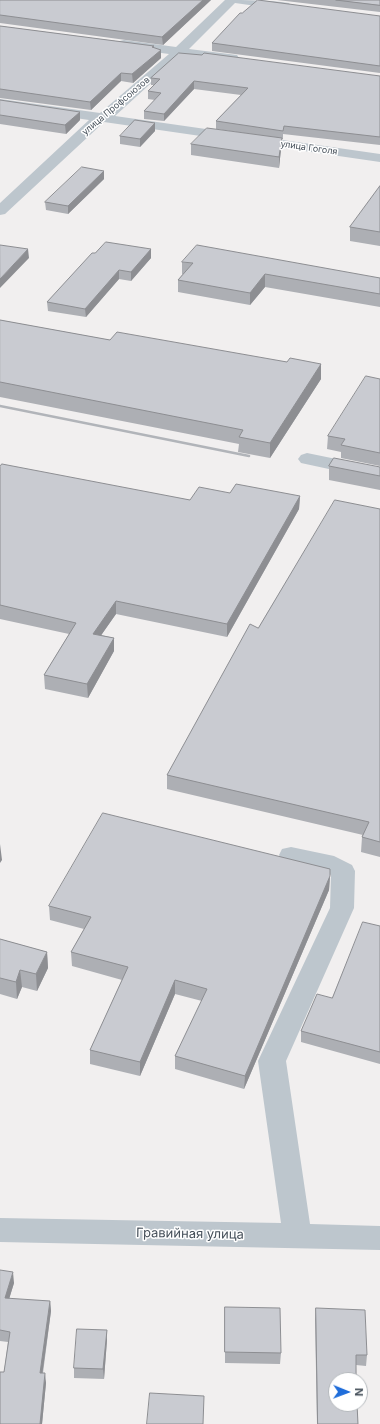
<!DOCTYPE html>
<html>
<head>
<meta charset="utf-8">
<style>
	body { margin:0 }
	#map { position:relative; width:380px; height:1424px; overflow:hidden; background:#f1efef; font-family:Inter,sans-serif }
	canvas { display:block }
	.north { position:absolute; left:328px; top:1372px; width:40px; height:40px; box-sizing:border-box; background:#fff; border:1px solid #b5b9bd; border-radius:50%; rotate:91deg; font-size:11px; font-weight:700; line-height:16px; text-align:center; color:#47515b }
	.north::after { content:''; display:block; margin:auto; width:14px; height:18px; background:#1f6dda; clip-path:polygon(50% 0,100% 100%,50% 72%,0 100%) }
</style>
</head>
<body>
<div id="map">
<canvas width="380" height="1424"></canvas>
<div class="north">N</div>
</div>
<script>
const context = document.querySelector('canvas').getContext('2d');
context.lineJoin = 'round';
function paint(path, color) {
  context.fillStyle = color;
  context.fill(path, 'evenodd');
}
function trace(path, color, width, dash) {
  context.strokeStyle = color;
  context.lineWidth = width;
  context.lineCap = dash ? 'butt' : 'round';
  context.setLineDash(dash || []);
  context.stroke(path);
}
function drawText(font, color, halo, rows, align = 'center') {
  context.font = font + ' Inter,sans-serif';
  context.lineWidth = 3;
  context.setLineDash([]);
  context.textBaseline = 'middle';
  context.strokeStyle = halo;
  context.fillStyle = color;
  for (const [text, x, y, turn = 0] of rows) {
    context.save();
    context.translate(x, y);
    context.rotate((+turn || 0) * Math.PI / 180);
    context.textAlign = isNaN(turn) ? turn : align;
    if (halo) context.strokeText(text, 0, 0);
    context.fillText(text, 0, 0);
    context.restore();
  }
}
const minor = new Path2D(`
	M 225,0 C 246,0 268,0 289,3 L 291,6 L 289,9 L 285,10 L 235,3 L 189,49 L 237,55 L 239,58 L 237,61 L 233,62 L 182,55 L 115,116 L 380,154 L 380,162 L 104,122 L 5,214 L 0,215 L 0,203 L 89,120 L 0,107 L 0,99 L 100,113 L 169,54 L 124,48 L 120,47 L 118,44 L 120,41 L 124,40 L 176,47 Z
	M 307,453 L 380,468 L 380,480 L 301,463 L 298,459 L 301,455 Z
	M 291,847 L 334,856 L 352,865 L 355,871 L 354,908 L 286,1061 L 310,1224 L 380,1226 L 380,1250 L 0,1242 L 0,1218 L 281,1223 L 258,1061 L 330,908 L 331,875 L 319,869 L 282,861 L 279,855 L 282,849 Z`);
const rail = new Path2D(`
	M 0,406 L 249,456`);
const wall = new Path2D(`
	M 0,0 L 211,0 L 163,45 L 0,23 Z
	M 277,0 L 380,0 L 380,12 Z
	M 380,16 L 380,73 L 212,51 L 212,43 Z
	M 0,26 L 154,46 L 154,48 L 161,50 L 161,58 L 133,83 L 121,81 L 91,110 L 0,98 Z
	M 380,76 L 380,145 L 283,134 L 283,139 L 216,129 L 216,121 L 241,95 L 194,89 L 164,121 L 144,119 L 144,111 L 155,100 L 148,99 L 148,91 L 154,85 L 151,85 L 151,78 Z
	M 0,100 L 80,120 L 66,134 L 0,124 Z
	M 155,123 L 155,131 L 140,147 L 120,144 L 120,136 Z
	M 282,138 L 281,149 L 279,168 L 191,155 L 191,144 Z
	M 104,171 L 104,179 L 68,214 L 46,210 L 45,202 Z
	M 380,186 L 380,246 L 350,241 L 350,227 Z
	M 151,249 L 151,258 L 131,281 L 119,279 L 86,317 L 48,311 L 47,302 L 95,253 Z
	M 182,262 L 380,278 L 380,307 L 265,287 L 250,305 L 178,292 L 178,280 L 183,274 L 182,274 Z
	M 0,320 L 110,340 L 287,362 L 321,364 L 321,379 L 270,458 L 238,452 L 239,444 L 0,397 Z
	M 380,379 L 380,466 L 341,458 L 341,452 L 327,449 L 328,436 Z
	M 329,466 L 380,467 L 380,490 L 329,480 Z
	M 0,467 L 190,500 L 230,493 L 300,496 L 299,509 L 227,637 L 116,614 L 101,635 L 114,638 L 114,651 L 88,698 L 45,689 L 44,675 L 69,634 L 0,619 Z
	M 380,509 L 380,857 L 361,852 L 362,837 L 363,835 L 167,789 L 167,775 L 258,628 Z
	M 330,876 L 329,890 L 244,1089 L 175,1069 L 175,1056 L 202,1001 L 175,994 L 140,1076 L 90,1064 L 90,1050 L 122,980 L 72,966 L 71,952 L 84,929 L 50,920 L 49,906 Z
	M 380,926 L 380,1064 L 301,1042 L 301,1031 L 332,998 Z
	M 0,939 L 47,952 L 48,968 L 37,991 L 22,987 L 17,999 L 0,994 Z
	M 0,1270 L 14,1283 L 9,1299 L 50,1301 L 51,1311 L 43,1373 L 46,1383 L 42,1424 L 0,1424 L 4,1372 L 8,1342 L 0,1341 Z
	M 225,1307 L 281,1353 L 280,1364 L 225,1363 Z
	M 316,1308 L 367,1355 L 366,1366 L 356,1365 L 358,1424 L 317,1424 L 315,1319 Z
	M 107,1330 L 107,1340 L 104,1379 L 74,1378 L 74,1368 Z`);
const shadedWall = new Path2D(`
	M 203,0 L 211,0 L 163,45 L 162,37 Z
	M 161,50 L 161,58 L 133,83 L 132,74 Z
	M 121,73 L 121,81 L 91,110 L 90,102 Z
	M 194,81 L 194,89 L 164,121 L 164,114 Z
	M 80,112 L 80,120 L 66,134 L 65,125 Z
	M 155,123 L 155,131 L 140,147 L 140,139 Z
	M 282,138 L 281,149 L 279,168 L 279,157 Z
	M 104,171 L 104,179 L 68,214 L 68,206 Z
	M 28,249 L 29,258 L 0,288 L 0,279 Z
	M 151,249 L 151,258 L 131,281 L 131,272 Z
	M 119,270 L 119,279 L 86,317 L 85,309 Z
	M 265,274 L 265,287 L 250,305 L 250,293 Z
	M 321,364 L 321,379 L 270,458 L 270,443 Z
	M 300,496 L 299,509 L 227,637 L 227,624 Z
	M 116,601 L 116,614 L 93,647 L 93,634 Z
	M 114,638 L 114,651 L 88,698 L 87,684 Z
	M 0,844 L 2,860 L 0,863 Z
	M 330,876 L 329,890 L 244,1089 L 245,1076 Z
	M 47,952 L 48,968 L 37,991 L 36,974 Z
	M 20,970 L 22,987 L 17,999 L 16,982 Z
	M 175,980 L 175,994 L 140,1076 L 140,1062 Z
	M 13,1272 L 14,1283 L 6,1309 L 5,1298 Z
	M 50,1301 L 51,1311 L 41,1383 L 40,1373 Z
	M 107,1330 L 107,1340 L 104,1379 L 103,1369 Z
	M 45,1373 L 46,1383 L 42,1424 L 40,1424 Z`);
const building = new Path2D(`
	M 0,0 L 203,0 L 162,37 L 0,15 Z
	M 258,0 L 380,16 L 380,66 L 212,43 L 240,13 L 242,13 Z
	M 336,0 L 380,0 L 380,5 Z
	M 0,26 L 154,46 L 152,47 L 161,50 L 132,74 L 121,73 L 90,102 L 0,89 Z
	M 179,53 L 202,55 L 204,53 L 380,76 L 380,137 L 284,126 L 283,131 L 216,121 L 248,88 L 194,81 L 164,114 L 144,111 L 161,93 L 148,91 L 160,79 L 151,78 Z
	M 0,100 L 80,112 L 65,125 L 0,115 Z
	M 135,120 L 155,123 L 140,139 L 120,136 Z
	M 207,128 L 282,138 L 279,157 L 191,144 Z
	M 82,167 L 104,171 L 68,206 L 45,202 Z
	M 380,186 L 380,232 L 350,227 Z
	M 106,242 L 151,249 L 131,272 L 119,270 L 85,309 L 47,302 L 92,253 L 95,253 Z
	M 0,245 L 28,249 L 0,279 Z
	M 197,245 L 380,278 L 380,294 L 265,274 L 250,293 L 178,280 L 193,263 L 182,262 Z
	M 0,320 L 110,340 L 117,332 L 287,362 L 290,358 L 321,364 L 270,443 L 239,437 L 243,430 L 0,382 Z
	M 366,376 L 380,379 L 380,453 L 341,445 L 345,439 L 328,436 Z
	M 334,458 L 380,467 L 380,476 L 329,466 Z
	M 2,464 L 190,500 L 199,487 L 230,493 L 236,484 L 300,496 L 227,624 L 116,601 L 93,634 L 114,638 L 87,684 L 44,675 L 76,623 L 0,605 L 0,467 Z
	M 335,500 L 380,509 L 380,842 L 362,837 L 369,822 L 167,775 L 250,624 L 258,628 Z
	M 103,813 L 330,869 L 330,876 L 245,1076 L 175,1056 L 207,989 L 175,980 L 140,1062 L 90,1050 L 128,967 L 71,952 L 91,917 L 49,906 Z
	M 363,922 L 380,926 L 380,1052 L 301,1031 L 317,994 L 332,998 Z
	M 0,939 L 47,952 L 36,974 L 20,970 L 16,982 L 0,978 Z
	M 0,1270 L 13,1272 L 5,1298 L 50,1301 L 40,1373 L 45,1373 L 40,1424 L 0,1424 L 0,1372 L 4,1372 L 10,1332 L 0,1330 Z
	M 225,1307 L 280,1308 L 281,1353 L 225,1352 Z
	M 316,1308 L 365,1310 L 367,1355 L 356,1355 L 356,1380 L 336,1380 L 336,1404 L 357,1404 L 358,1424 L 318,1424 Z
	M 77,1329 L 107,1330 L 103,1369 L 74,1368 Z
	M 150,1393 L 204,1396 L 203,1424 L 147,1424 Z`);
const farStreetnames = [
	["улица Профсоюзов",116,106,-40],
	["улица Гоголя",309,148,8]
];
const nearStreetnames = [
	["Гравийная улица",190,1234,1]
];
paint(minor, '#bdc6cd');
trace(rail, '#b1b4b9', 2.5);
paint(wall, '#adafb4');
paint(shadedWall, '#8d8e92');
paint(building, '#c9cbd1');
trace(building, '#8d8e92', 1);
drawText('9px', '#47515b', '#fff', farStreetnames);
drawText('13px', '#47515b', '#fff', nearStreetnames);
</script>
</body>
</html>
